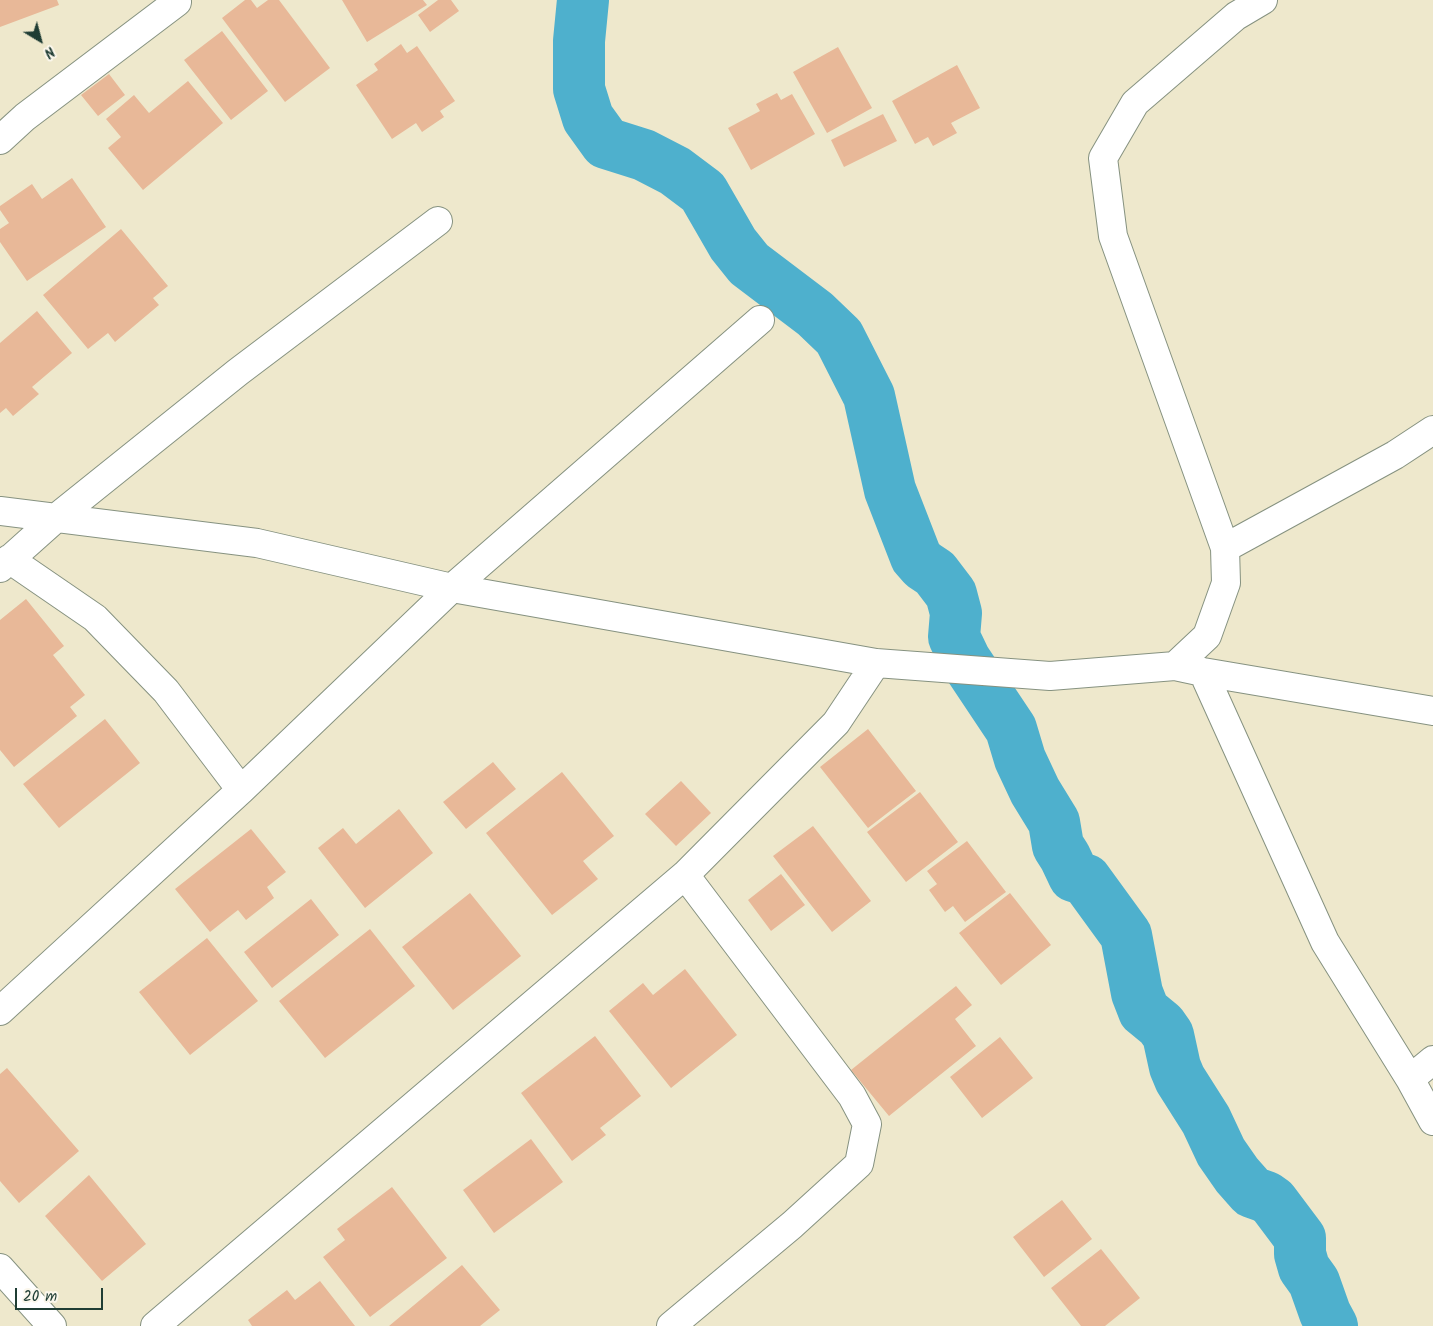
<!DOCTYPE html>
<html>
<head>
<meta charset="utf-8">
<style>
	body { margin:0 }
	#map { position:relative; width:1433px; height:1326px; overflow:hidden; background:#eee8cc; font-family:Kalam,sans-serif }
	canvas { display:block }
	.north { position:absolute; left:15px; top:15px; width:50px; height:50px; -webkit-text-stroke:4px #fbf7ec; paint-order:stroke; rotate:143deg; font-size:14px; font-weight:700; line-height:20px; text-align:center; color:#1f3d34 }
	.north::after { content:''; display:block; margin:auto; width:18px; height:22px; background:#1f3d34; clip-path:polygon(50% 0,100% 100%,50% 72%,0 100%) }
	.scale { position:absolute; left:15px; top:1288px; width:88px; height:22px; box-sizing:border-box; border:2px solid #1f3d34; border-top:0; padding-left:6px; font-size:15px; line-height:18px; white-space:nowrap; color:#1f3d34; -webkit-text-stroke:4px #fbf7ec; paint-order:stroke }
</style>
</head>
<body>
<div id="map">
<canvas width="1433" height="1326"></canvas>
<div class="north">N</div>
<div class="scale">20 m</div>
</div>
<script>
const context = document.querySelector('canvas').getContext('2d');
context.lineJoin = 'round';
function trace(path, color, width, dash) {
  context.strokeStyle = color;
  context.lineWidth = width;
  context.lineCap = dash ? 'butt' : 'round';
  context.setLineDash(dash || []);
  context.stroke(path);
}
function paint(path, color) {
  context.fillStyle = color;
  context.fill(path, 'evenodd');
}
const river = new Path2D(`
	M 583,0 L 579,41 L 579,89 L 588,118 L 606,143 L 644,155 L 675,171 L 703,192 L 733,244 L 749,264 L 815,314 L 839,337 L 869,396 L 890,490 L 916,557 L 923,565 L 935,573 L 951,594 L 956,613 L 954,637 L 965,660 L 1011,729 L 1020,759 L 1035,791 L 1054,822 L 1058,846 L 1065,857 L 1074,876 L 1086,880 L 1126,935 L 1137,993 L 1144,1011 L 1161,1025 L 1168,1035 L 1175,1067 L 1180,1079 L 1206,1120 L 1221,1152 L 1237,1175 L 1252,1192 L 1266,1197 L 1273,1202 L 1300,1238 L 1300,1254 L 1304,1268 L 1314,1282 L 1325,1313 L 1332,1326`);
const building = new Path2D(`
	M 0,0 L 57,0 L 59,5 L 0,27 Z
	M 245,0 L 251,0 L 257,8 L 268,0 L 279,0 L 330,68 L 285,102 L 222,18 Z
	M 342,0 L 423,0 L 427,5 L 367,42 Z
	M 438,0 L 451,0 L 459,11 L 430,32 L 418,15 Z
	M 222,31 L 268,91 L 231,120 L 184,60 Z
	M 401,44 L 407,53 L 417,46 L 455,101 L 440,111 L 444,117 L 422,132 L 416,123 L 392,139 L 356,85 L 378,70 L 374,64 Z
	M 838,47 L 872,108 L 827,133 L 793,72 Z
	M 957,65 L 980,108 L 951,123 L 957,133 L 933,146 L 928,137 L 915,144 L 892,101 Z
	M 109,74 L 125,95 L 98,116 L 81,95 Z
	M 188,81 L 223,123 L 143,190 L 108,148 L 121,137 L 106,119 L 134,95 L 149,113 Z
	M 777,93 L 781,100 L 792,94 L 815,134 L 751,170 L 728,128 L 760,111 L 756,104 Z
	M 883,114 L 897,141 L 844,167 L 831,140 Z
	M 72,178 L 106,227 L 27,281 L 0,242 L 0,229 L 9,223 L 0,210 L 0,206 L 32,184 L 42,199 Z
	M 121,229 L 168,286 L 153,298 L 159,305 L 115,342 L 108,333 L 88,349 L 43,295 Z
	M 37,311 L 72,353 L 32,387 L 39,394 L 13,416 L 6,408 L 0,413 L 0,343 Z
	M 26,599 L 64,646 L 53,655 L 85,695 L 70,707 L 77,716 L 14,767 L 0,750 L 0,620 Z
	M 105,719 L 140,763 L 59,828 L 23,784 Z
	M 868,729 L 916,791 L 868,828 L 820,767 Z
	M 493,762 L 516,789 L 466,829 L 443,802 Z
	M 562,772 L 614,836 L 583,861 L 598,879 L 552,915 L 486,833 Z
	M 681,781 L 711,813 L 676,846 L 645,814 Z
	M 920,792 L 958,842 L 906,882 L 867,832 Z
	M 399,809 L 433,853 L 365,908 L 318,848 L 343,828 L 356,844 Z
	M 813,826 L 871,901 L 832,932 L 773,856 Z
	M 251,829 L 286,872 L 267,887 L 274,898 L 246,920 L 238,910 L 210,932 L 175,889 Z
	M 967,841 L 1006,892 L 965,922 L 953,906 L 945,912 L 929,890 L 937,884 L 927,871 Z
	M 781,874 L 805,905 L 771,931 L 748,900 Z
	M 470,893 L 521,956 L 453,1010 L 402,947 Z
	M 1010,893 L 1051,945 L 1001,985 L 959,933 Z
	M 311,899 L 339,935 L 272,988 L 244,952 Z
	M 370,929 L 415,986 L 325,1058 L 279,1001 Z
	M 207,938 L 258,1001 L 190,1055 L 139,992 Z
	M 685,969 L 737,1035 L 671,1088 L 609,1011 L 643,983 L 653,995 Z
	M 956,986 L 972,1005 L 955,1019 L 976,1046 L 889,1116 L 851,1070 Z
	M 595,1036 L 641,1096 L 600,1128 L 606,1135 L 572,1161 L 521,1093 Z
	M 1000,1037 L 1033,1078 L 982,1118 L 950,1077 Z
	M 7,1068 L 79,1151 L 19,1203 L 0,1181 L 0,1074 Z
	M 531,1139 L 563,1182 L 494,1233 L 463,1190 Z
	M 89,1175 L 146,1244 L 102,1281 L 45,1216 Z
	M 392,1187 L 447,1258 L 370,1317 L 323,1257 L 345,1240 L 337,1229 Z
	M 1062,1200 L 1092,1239 L 1044,1277 L 1013,1237 Z
	M 1101,1249 L 1140,1298 L 1105,1326 L 1081,1326 L 1051,1288 Z
	M 462,1265 L 500,1310 L 480,1326 L 389,1326 Z
	M 320,1281 L 355,1326 L 252,1326 L 248,1320 L 287,1290 L 295,1300 Z`);
const street = new Path2D(`
	M 0,140 L 25,117 L 177,2
	M 0,511 L 257,543 L 452,588 L 876,663 L 1050,676 L 1175,666 L 1203,672 L 1433,711
	M 1225,548 L 1395,455 L 1433,430
	M 9,559 L 95,618 L 166,691 L 241,790
	M 0,568 L 56,518 L 238,372 L 438,221
	M 1175,666 L 1207,636 L 1226,583 L 1225,548 L 1113,236 L 1103,158 L 1135,103 L 1236,16 L 1263,0
	M 1203,672 L 1325,942 L 1410,1079 L 1433,1121
	M 0,1011 L 241,790 L 452,588 L 760,320
	M 1410,1079 L 1433,1060
	M 0,1268 L 52,1326
	M 155,1326 L 685,875 L 836,723 L 876,663
	M 671,1326 L 792,1225 L 859,1164 L 867,1124 L 852,1096 L 685,875`);
trace(river, '#4eb0cd', 52);
paint(building, '#e8b898');
trace(street, '#869280', 30);
trace(street, '#fff', 28);
</script>
</body>
</html>
